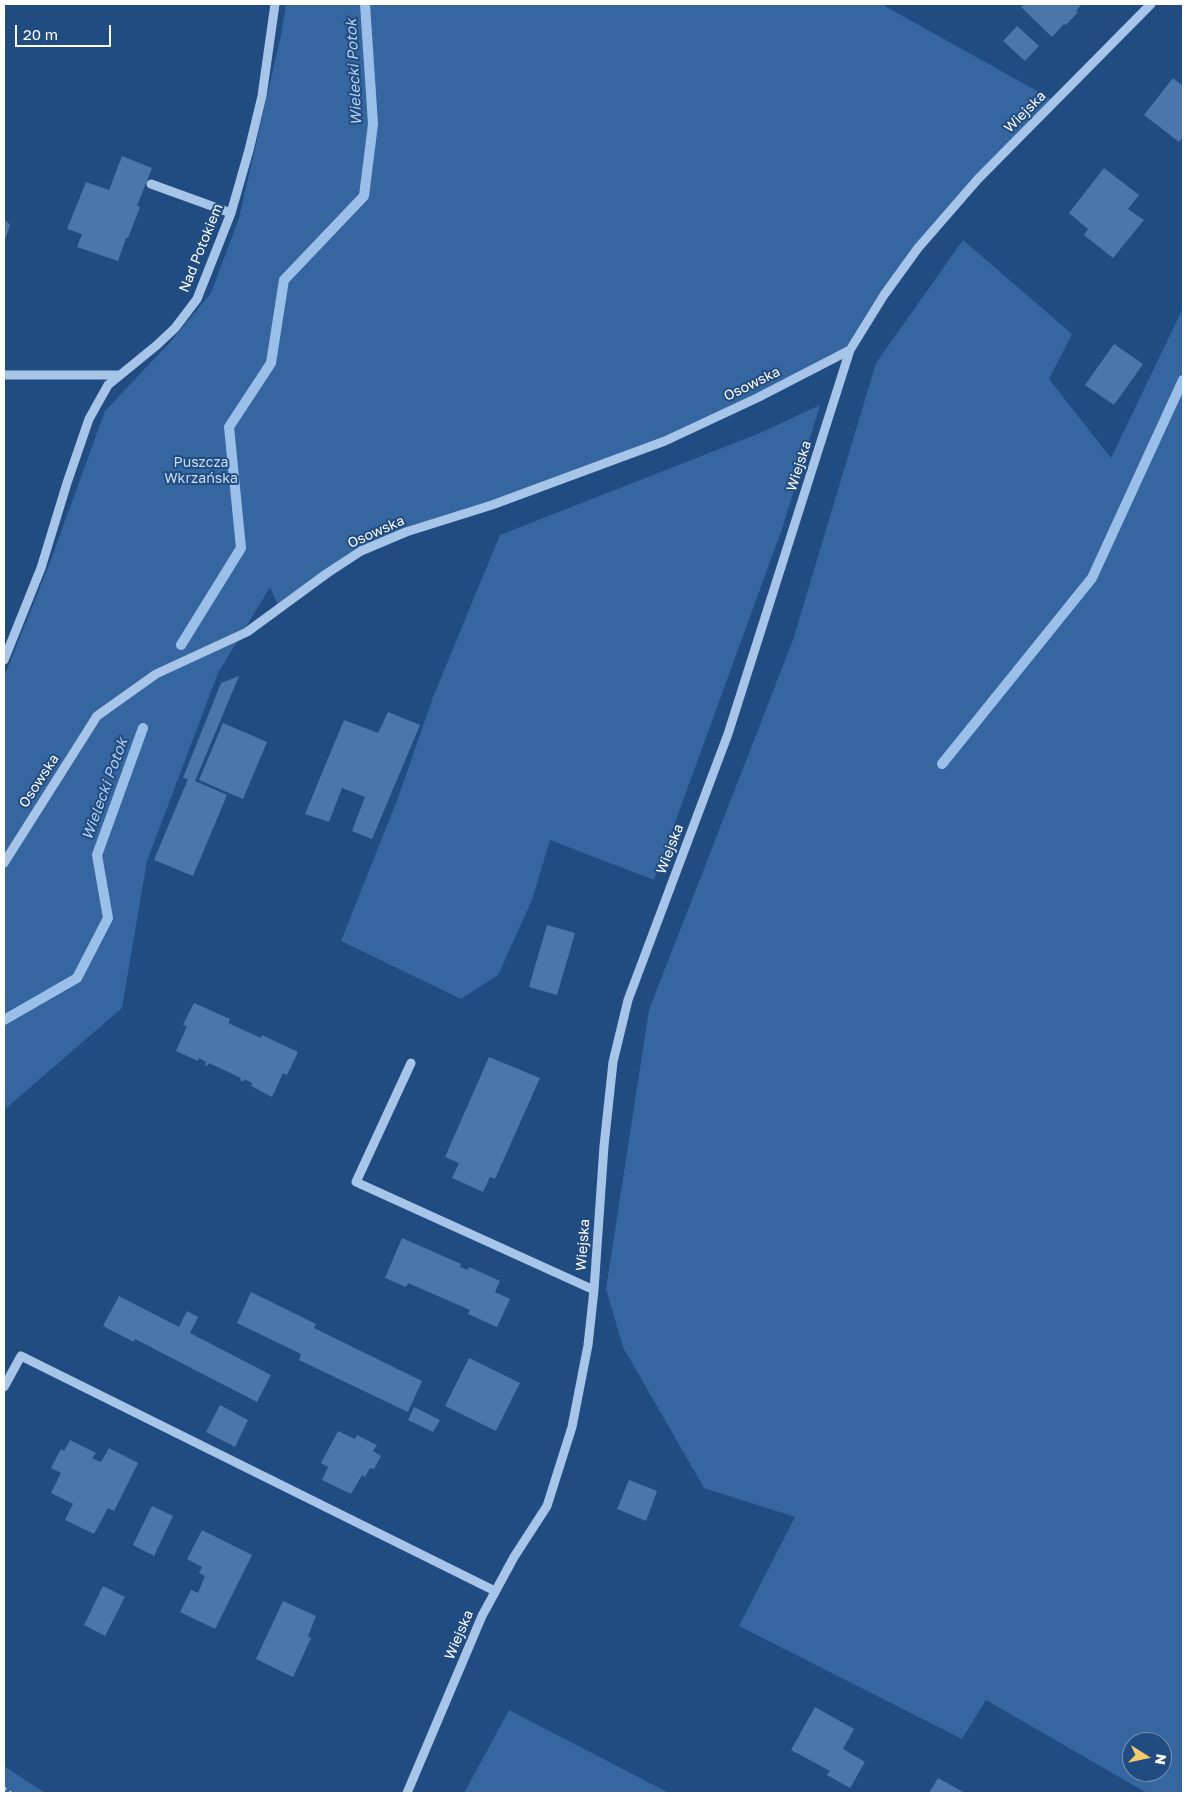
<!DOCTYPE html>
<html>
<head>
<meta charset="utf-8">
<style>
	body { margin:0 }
	#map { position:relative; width:1187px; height:1797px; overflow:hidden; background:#214c81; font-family:"Golos Text",sans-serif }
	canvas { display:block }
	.frame { position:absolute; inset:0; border:5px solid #fff; pointer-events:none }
	.north { position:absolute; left:1122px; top:1732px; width:50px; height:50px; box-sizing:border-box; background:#214c81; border:1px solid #7a94b3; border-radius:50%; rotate:100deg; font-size:14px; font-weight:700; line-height:20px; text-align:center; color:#fff }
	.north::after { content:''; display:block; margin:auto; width:18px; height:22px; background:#f4ca68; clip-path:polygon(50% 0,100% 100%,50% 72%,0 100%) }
	.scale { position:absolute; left:15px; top:25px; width:96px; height:22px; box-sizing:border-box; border:2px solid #fff; border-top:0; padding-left:6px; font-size:15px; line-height:18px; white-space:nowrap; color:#fff; -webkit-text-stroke:4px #214c81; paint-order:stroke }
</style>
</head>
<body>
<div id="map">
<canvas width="1187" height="1797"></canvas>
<div class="frame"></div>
<div class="north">N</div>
<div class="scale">20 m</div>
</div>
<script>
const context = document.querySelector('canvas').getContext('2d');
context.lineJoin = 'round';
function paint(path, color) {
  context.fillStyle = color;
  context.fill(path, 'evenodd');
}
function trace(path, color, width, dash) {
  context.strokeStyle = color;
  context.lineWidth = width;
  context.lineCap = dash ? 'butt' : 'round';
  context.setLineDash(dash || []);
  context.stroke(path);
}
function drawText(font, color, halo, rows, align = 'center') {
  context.font = font + ' "Golos Text",sans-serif';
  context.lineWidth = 4;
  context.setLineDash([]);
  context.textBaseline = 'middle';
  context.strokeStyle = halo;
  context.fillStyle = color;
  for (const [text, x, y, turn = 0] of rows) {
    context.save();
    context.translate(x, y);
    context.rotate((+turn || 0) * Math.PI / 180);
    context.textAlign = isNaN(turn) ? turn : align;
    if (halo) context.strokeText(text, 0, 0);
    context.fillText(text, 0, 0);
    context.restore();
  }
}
const green = new Path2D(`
	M 286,4 L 881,4 L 1055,101 L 918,248 L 850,350 L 665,441 L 361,551 L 279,608 L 270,587 L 218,673 L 147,861 L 122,1008 L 4,1110 L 4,677 L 49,565 L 105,411 L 171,341 L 211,293 L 239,218 L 281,35 Z
	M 963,240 L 1072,334 L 1049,379 L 1111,458 L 1183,308 L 1183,1793 L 1147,1793 L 986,1700 L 962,1739 L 739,1626 L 795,1517 L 704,1488 L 623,1347 L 606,1289 L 649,1010 L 793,640 L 876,363 ZM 1132,1742 L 1162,1742 L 1162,1772 L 1132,1772 Z
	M 820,405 L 782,529 L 654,880 L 550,840 L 532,900 L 498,975 L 461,999 L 341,941 L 399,795 L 433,697 L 500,535 L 760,433 Z
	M 509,1710 L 669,1793 L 464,1793 Z
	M 4,1766 L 45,1793 L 4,1793 Z`);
const stream = new Path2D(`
	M 181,645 L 241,548 L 229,427 L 271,363 L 284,280 L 364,196 L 373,124 L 365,4
	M 942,764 L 1092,578 L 1183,380
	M 4,1020 L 77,978 L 108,918 L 97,855 L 143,728`);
const building = new Path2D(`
	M 1024,4 L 1082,4 L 1076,11 L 1078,12 L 1066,25 L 1064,24 L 1052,37 L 1021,7 Z
	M 1017,26 L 1039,46 L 1025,61 L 1003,41 Z
	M 1173,78 L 1183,86 L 1183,137 L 1179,142 L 1144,115 Z
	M 122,156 L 152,168 L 137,206 L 140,207 L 128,238 L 126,238 L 118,261 L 77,247 L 82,234 L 67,229 L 86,182 L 109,190 Z
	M 1104,168 L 1139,195 L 1128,209 L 1144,220 L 1113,258 L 1084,235 L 1088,229 L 1069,213 Z
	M 4,219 L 10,225 L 4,243 Z
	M 1114,344 L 1143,364 L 1114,405 L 1085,385 Z
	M 239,676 L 195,781 L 227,795 L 193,876 L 154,860 L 188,779 L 183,778 L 221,683 Z
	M 388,712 L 420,725 L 372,839 L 352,831 L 365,797 L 342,788 L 329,822 L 305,814 L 344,720 L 378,733 Z
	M 223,723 L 267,742 L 243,799 L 199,780 Z
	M 547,925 L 575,933 L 557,995 L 529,987 Z
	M 194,1003 L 230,1019 L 228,1023 L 261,1038 L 262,1035 L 298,1052 L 287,1075 L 283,1073 L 272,1097 L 251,1086 L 252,1083 L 244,1079 L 243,1082 L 240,1080 L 241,1078 L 209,1063 L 207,1066 L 205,1065 L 206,1062 L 199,1058 L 198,1061 L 176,1051 L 187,1026 L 183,1025 Z
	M 489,1057 L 540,1078 L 495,1179 L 490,1177 L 483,1192 L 452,1178 L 459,1163 L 445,1157 Z
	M 402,1238 L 461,1264 L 460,1267 L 468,1270 L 469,1267 L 500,1281 L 495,1292 L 510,1299 L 497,1327 L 468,1314 L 470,1310 L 408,1283 L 406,1287 L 385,1278 Z
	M 251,1292 L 316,1324 L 314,1328 L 422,1381 L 408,1412 L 299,1360 L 301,1354 L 237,1323 Z
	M 119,1296 L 179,1327 L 187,1311 L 198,1317 L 190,1333 L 271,1375 L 257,1402 L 135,1339 L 134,1342 L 103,1326 Z
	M 469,1358 L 520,1383 L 496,1431 L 445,1406 Z
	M 220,1405 L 248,1420 L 235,1447 L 206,1432 Z
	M 414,1407 L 440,1420 L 433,1432 L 408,1420 Z
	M 338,1431 L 355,1439 L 357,1435 L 377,1445 L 373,1451 L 381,1456 L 374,1469 L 370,1468 L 365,1477 L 362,1475 L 351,1494 L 322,1480 L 328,1467 L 321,1463 Z
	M 70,1440 L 96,1453 L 92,1458 L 101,1462 L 109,1448 L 138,1463 L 114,1511 L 108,1508 L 94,1534 L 65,1520 L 73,1504 L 51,1493 L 61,1473 L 51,1468 L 61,1449 L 64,1451 Z
	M 629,1480 L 657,1491 L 646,1521 L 617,1509 Z
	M 152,1506 L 173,1516 L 154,1556 L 133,1545 Z
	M 202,1530 L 252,1555 L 215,1629 L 180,1612 L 191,1590 L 198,1593 L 205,1576 L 199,1573 L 202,1567 L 187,1559 Z
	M 103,1586 L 125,1597 L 105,1636 L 84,1625 Z
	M 283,1601 L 316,1616 L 308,1636 L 311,1638 L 293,1677 L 256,1659 Z
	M 815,1707 L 854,1729 L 843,1749 L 865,1762 L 850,1788 L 827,1775 L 830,1771 L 791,1750 Z
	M 938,1778 L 965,1793 L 929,1793 Z`);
const path = new Path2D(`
	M 4,1788 L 11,1793`);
const minor = new Path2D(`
	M 151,184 L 231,213
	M 4,375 L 119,375
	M 4,660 L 41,568 L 67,483 L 89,419 L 108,385 L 157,345 L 175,328 L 197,299 L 231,213 L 249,150 L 262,96 L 275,4
	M 4,863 L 97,716 L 156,674 L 247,632 L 326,574 L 361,551 L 406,532 L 492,505 L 665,441 L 757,398 L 850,350
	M 411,1063 L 356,1182 L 594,1290
	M 4,1387 L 21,1356 L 495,1591
	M 407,1793 L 482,1616 L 514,1557 L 547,1506 L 572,1427 L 588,1345 L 594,1290 L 604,1146 L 613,1062 L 628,1000 L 728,734 L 850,350 L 884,295 L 918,248 L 978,179 L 1151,4`);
const streetNames = [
	["Wiejska",1025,112,-45],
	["Nad Potokiem",201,248,-68],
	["Osowska",752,384,-26],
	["Wiejska",799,466,-72],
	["Osowska",376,532,-24],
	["Osowska",39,781,-57],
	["Wiejska",670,849,-69],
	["Wiejska",583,1245,-86],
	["Wiejska",459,1635,-67]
];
const parkNames = [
	["Puszcza",201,463],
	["Wkrzańska",201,479]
];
const waterNames = [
	["Wielecki Potok",354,72,-93],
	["Wielecki Potok",105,789,-70]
];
paint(green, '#35669f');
trace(stream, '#9ac0e9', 10);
paint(building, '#4a76aa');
trace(path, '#a7c5e8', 3, [2.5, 4]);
trace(minor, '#a7c5e8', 9);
drawText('14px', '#fff', '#214c81', streetNames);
drawText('14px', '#cadff6', '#214c81', parkNames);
drawText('italic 15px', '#b2cfef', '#214c81', waterNames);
</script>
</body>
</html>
